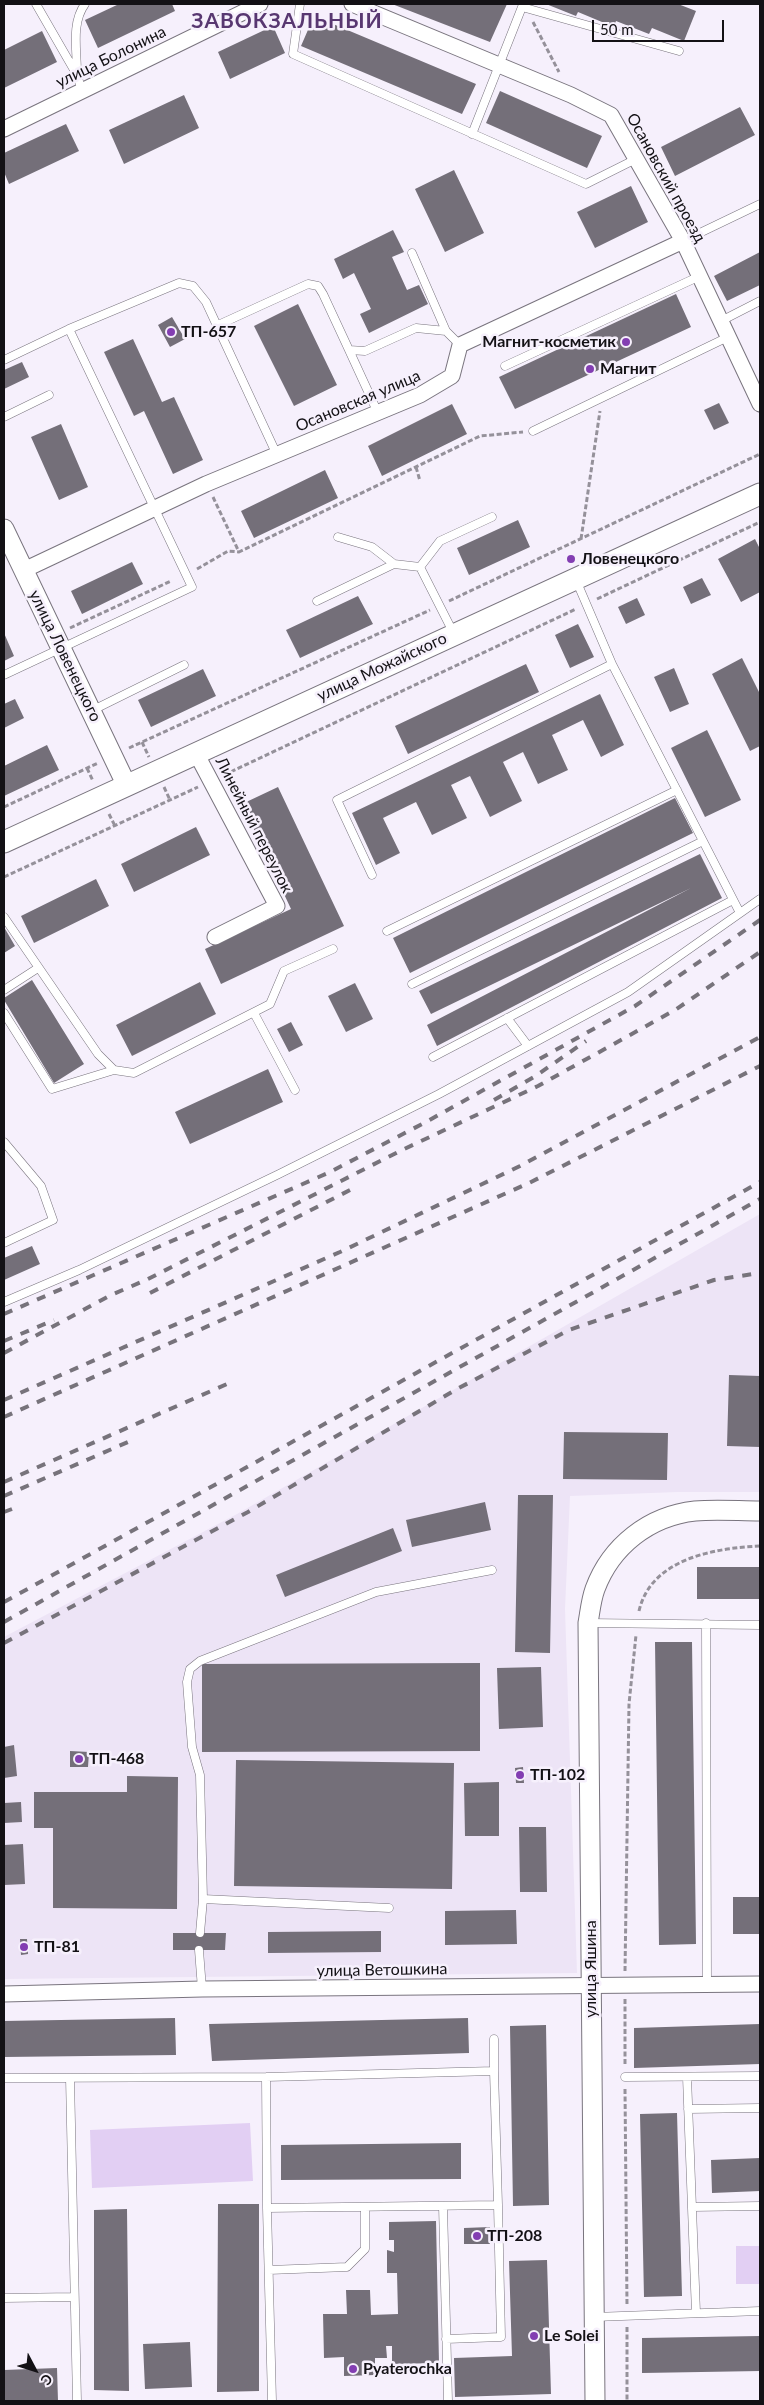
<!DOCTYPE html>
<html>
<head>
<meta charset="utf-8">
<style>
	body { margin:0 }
	#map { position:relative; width:764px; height:2405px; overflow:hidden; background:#f6f0fc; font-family:Lato,sans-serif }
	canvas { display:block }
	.frame { position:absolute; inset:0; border:5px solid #131115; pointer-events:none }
	.north { position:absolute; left:10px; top:2345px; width:50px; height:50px; -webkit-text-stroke:4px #f6f0fc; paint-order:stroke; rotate:130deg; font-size:14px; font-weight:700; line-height:20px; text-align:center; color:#131115 }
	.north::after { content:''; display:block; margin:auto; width:18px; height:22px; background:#131115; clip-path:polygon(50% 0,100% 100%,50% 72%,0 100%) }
	.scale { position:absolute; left:592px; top:20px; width:132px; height:22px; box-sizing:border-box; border:2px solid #131115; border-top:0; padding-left:6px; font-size:15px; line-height:18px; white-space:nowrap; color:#131115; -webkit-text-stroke:4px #f6f0fc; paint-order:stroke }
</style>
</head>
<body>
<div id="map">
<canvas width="764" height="2405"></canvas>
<div class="frame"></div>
<div class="north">С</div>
<div class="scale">50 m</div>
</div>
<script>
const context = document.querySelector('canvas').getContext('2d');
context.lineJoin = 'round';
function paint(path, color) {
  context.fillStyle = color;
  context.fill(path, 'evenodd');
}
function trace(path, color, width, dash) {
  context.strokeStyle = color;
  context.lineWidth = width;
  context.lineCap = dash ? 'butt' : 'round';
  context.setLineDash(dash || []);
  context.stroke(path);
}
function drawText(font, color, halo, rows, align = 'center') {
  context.font = font + ' Lato,sans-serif';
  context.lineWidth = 5;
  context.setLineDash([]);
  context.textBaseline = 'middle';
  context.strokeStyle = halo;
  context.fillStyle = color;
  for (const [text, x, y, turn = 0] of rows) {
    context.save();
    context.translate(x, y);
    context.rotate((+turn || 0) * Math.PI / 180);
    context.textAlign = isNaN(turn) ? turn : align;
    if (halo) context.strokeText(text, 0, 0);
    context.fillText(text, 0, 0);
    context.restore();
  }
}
const built = new Path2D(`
	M 760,1214 L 760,1492 L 678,1492 L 570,1496 L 565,1609 L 577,1973 L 4,1979 L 4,1637 L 237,1514 Z`);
const green = new Path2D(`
	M 250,2123 L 253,2181 L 92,2188 L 90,2130 Z
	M 736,2246 L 760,2246 L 760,2284 L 736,2284 Z`);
const building = new Path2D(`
	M 119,4 L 172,4 L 175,11 L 98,48 L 85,20 Z
	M 392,4 L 507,4 L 490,42 Z
	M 546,4 L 678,4 L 696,11 L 684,41 L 652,28 L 649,34 L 616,21 L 614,27 L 578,12 L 576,16 Z
	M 314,16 L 476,84 L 462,114 L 301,46 Z
	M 273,26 L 285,53 L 230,79 L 218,52 Z
	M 42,31 L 57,62 L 4,88 L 4,50 Z
	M 500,91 L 602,136 L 587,168 L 486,123 Z
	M 184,95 L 199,128 L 124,164 L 109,130 Z
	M 740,107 L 755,135 L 675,176 L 661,147 Z
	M 66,124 L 79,151 L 9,184 L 4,172 L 4,153 Z
	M 454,170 L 484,233 L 445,252 L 415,189 Z
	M 631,186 L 648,222 L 595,248 L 577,212 Z
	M 393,230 L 404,252 L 392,257 L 407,290 L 419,285 L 428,304 L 369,333 L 360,314 L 371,309 L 354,273 L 343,279 L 334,259 Z
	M 760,252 L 760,285 L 727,301 L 714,276 Z
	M 676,294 L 691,327 L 515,409 L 499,377 Z
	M 298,304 L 337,385 L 294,406 L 254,326 Z
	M 172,317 L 185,339 L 170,347 L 158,325 Z
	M 133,339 L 162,402 L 174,397 L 203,460 L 173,474 L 144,411 L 134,416 L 104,352 Z
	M 22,362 L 29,377 L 4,389 L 4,370 Z
	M 719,403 L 729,423 L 714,430 L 704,410 Z
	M 452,404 L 467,434 L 382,476 L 368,446 Z
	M 61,424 L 88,487 L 59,500 L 31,437 Z
	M 325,470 L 338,498 L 254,538 L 241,511 Z
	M 518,520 L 530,547 L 469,575 L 457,548 Z
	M 755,539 L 760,549 L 760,592 L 741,602 L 718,559 Z
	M 132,562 L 143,584 L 82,614 L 71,591 Z
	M 702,578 L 711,595 L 691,604 L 683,587 Z
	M 358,596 L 373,624 L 300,658 L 286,630 Z
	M 637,598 L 645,615 L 626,624 L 618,607 Z
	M 578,624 L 594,657 L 570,668 L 555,635 Z
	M 4,633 L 14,656 L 4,661 Z
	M 742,658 L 760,694 L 760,746 L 750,751 L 712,674 Z
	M 526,664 L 539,692 L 408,754 L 395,726 Z
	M 674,668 L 689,704 L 670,712 L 654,677 Z
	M 203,669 L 216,696 L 151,727 L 138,700 Z
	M 600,694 L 624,745 L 601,757 L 583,720 L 552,735 L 568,770 L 538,784 L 523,752 L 503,762 L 522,801 L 490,817 L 470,776 L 451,785 L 467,818 L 432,835 L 416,802 L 383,818 L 400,853 L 376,865 L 352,813 Z
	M 15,699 L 24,718 L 4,728 L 4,704 Z
	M 707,730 L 741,800 L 705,817 L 671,748 Z
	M 47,745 L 59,770 L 4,796 L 4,766 Z
	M 278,787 L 344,926 L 221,984 L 205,949 L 291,909 L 242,804 Z
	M 675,798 L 693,833 L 410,973 L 393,938 Z
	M 196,827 L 210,855 L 134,892 L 121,864 Z
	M 700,854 L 722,898 L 437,1046 L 427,1025 L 691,888 L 431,1014 L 419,991 Z
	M 96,879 L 109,906 L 34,943 L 21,916 Z
	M 4,927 L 15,946 L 4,953 Z
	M 32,980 L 84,1064 L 54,1083 L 4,1000 L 4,998 Z
	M 200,982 L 216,1014 L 132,1056 L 116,1025 Z
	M 355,983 L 373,1019 L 346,1032 L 328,996 Z
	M 291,1022 L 303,1045 L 289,1052 L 277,1029 Z
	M 268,1069 L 283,1102 L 190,1144 L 175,1112 Z
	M 32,1246 L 40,1264 L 4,1280 L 4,1258 Z
	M 729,1375 L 760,1376 L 760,1447 L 727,1446 Z
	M 564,1432 L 668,1433 L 667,1480 L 563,1479 Z
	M 518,1495 L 553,1495 L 550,1653 L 515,1652 Z
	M 485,1502 L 491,1530 L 412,1547 L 406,1520 Z
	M 393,1528 L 402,1551 L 285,1597 L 276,1575 Z
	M 697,1567 L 760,1567 L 760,1599 L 697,1599 Z
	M 655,1642 L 692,1642 L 696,1944 L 659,1945 Z
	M 480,1663 L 480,1751 L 202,1752 L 202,1664 Z
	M 541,1667 L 543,1727 L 499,1729 L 497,1668 Z
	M 14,1745 L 17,1776 L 4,1778 L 4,1747 Z
	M 70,1751 L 89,1752 L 88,1767 L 70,1767 Z
	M 236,1760 L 454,1763 L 452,1889 L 234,1886 Z
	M 523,1767 L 524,1783 L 516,1783 L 515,1768 Z
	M 127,1776 L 178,1777 L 177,1909 L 53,1908 L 53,1828 L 34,1828 L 34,1792 L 127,1792 Z
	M 499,1782 L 499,1836 L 465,1836 L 464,1783 Z
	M 21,1802 L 22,1822 L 4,1823 L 4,1803 Z
	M 519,1827 L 546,1827 L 547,1892 L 520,1892 Z
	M 23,1844 L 25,1884 L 4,1885 L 4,1845 Z
	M 733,1897 L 760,1897 L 760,1934 L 733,1934 Z
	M 516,1910 L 517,1944 L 445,1945 L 445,1911 Z
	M 381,1931 L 381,1952 L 268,1953 L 268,1932 Z
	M 173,1933 L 226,1933 L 225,1950 L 173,1950 Z
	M 20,1939 L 27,1939 L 28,1954 L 21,1955 Z
	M 175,2018 L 176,2055 L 4,2057 L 4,2021 Z
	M 468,2018 L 469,2053 L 212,2061 L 209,2024 Z
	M 760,2024 L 760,2064 L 634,2068 L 634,2028 Z
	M 546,2025 L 549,2205 L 513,2206 L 510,2026 Z
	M 677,2113 L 682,2296 L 644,2297 L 640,2114 Z
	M 461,2143 L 461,2179 L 281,2180 L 281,2145 Z
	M 760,2158 L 760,2191 L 712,2193 L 711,2160 Z
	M 218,2204 L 259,2204 L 259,2391 L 217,2392 Z
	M 127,2209 L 129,2391 L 94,2390 L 94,2210 Z
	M 436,2221 L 439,2363 L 392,2364 L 392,2346 L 386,2346 L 387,2358 L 375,2358 L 375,2375 L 344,2376 L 344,2357 L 324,2358 L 323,2314 L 347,2314 L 346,2290 L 370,2290 L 371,2315 L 398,2314 L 397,2273 L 387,2273 L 387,2250 L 394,2252 L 394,2240 L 389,2240 L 389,2222 Z
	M 490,2227 L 490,2244 L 464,2244 L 464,2228 Z
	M 547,2260 L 551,2394 L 455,2397 L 454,2358 L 512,2356 L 509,2261 Z
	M 760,2336 L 760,2371 L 642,2373 L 642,2338 Z
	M 190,2342 L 192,2387 L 145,2389 L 143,2344 Z
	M 57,2368 L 58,2401 L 4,2401 L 4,2370 Z`);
const path = new Path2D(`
	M 533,22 L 559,72
	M 416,467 L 420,481
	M 213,497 L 239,552 L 480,436 L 523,432
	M 581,539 L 600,411
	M 197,569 L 228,551 L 239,552
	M 597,599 L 760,522
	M 449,601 L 760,454
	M 70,628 L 171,581
	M 142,742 L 149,757
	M 129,748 L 430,610
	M 87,768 L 93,781
	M 224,775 L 576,609
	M 164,787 L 170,800
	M 4,807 L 98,763
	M 109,814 L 115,826
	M 4,877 L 198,787
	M 639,1611 C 651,1558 716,1548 760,1546
	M 625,1971 L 629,1704 L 636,1635
	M 625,1999 L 625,2066
	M 625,2089 L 627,2306
	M 627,2327 L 627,2401`);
const service = new Path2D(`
	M 36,4 L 77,75 L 82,91
	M 300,4 L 293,54 L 586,184 L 636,159
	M 77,73 C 77,50 71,23 85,4
	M 472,134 L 522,7 L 679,51
	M 683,241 L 760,204
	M 412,253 L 446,331
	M 721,321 L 760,301
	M 216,326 L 308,284 L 318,286 L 323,294 L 349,350 L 365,351 L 416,328 L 446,331 L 460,345
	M 69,329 L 179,283 L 193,286 L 206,302 L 277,455
	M 349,350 L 378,413
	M 4,360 L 69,329 L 192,587 L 4,675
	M 505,366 L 700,276
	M 4,417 L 49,395
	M 533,431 L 728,337
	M 338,537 L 372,547 L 394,564 L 420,567 L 454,634
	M 420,567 L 440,541 L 492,517
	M 317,601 L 394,564
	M 612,664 L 740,913
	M 91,711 L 184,665
	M 372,875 L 337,800 L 612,664 L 576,580
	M 4,917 L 98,1054 L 114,1070 L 134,1073 L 270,1004 L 284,971 L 333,949
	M 387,931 L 677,790
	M 412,984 L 703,841
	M 4,990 L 38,968
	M 4,1013 L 52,1089 L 114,1070
	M 254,1013 L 295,1090
	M 507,1018 L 528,1046
	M 433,1057 L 733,900
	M 4,1142 L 41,1186 L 53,1220 L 4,1243
	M 4,1302 L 79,1270 L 279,1174 L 439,1094 L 628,992 L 760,899
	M 588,1623 L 760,1625
	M 706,1623 L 707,1984
	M 203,1899 L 200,1775 L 192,1747 L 187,1682 L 190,1669 L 200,1661 L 376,1592 L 492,1570
	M 200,1933 L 203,1899 L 389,1908
	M 199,1950 L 202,1989
	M 494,2039 L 494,2071
	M 625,2077 L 760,2076
	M 687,2077 L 696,2313
	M 4,2078 L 266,2077 L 494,2071 L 498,2205 L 267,2208 L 266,2077
	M 70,2078 L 77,2401
	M 688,2109 L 760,2108
	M 443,2206 L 448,2401
	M 692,2207 L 760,2206
	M 267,2208 L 272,2401
	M 269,2270 L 347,2267 L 365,2249 L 365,2207
	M 4,2298 L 74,2297
	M 594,2317 L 760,2311
	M 446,2339 L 501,2337 L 498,2205`);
const minor = new Path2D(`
	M 352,4 L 571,95 L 611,115 L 683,241 L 760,404
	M 4,129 L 260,4
	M 24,570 L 206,484 L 420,395 L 452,376 L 460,345 L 683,241
	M 196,753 L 277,906 L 215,937
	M 4,1994 L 202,1989 L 760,1984`);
const tertiary = new Path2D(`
	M 4,529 L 126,784
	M 595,2401 L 588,1623 C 590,1612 591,1600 595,1589 C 611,1546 649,1516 695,1511 C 716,1509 739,1511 760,1511`);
const secondary = new Path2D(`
	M 4,842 L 760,494`);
const rail = new Path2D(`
	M 494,1100 L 534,1077 L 586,1041
	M 150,1293 L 350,1190
	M 4,1314 L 328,1173 L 424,1123 L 635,1006 L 760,920
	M 4,1341 L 54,1320
	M 4,1353 L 111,1295 L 146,1280 L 400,1151 L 538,1086 L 675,1010 L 760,952
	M 4,1400 L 340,1252 L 520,1166 L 760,1037
	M 4,1417 L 529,1183 L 760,1066
	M 4,1482 L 227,1384
	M 4,1496 L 128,1442
	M 4,1512 L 12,1509
	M 4,1602 L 760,1182
	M 4,1622 L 760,1199
	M 4,1643 L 248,1512 L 457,1389 L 569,1330 L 714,1280 L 760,1273`);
const markers = [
	[171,332,5,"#833eb2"],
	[626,342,5,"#833eb2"],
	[590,369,5,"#833eb2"],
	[571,559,5,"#833eb2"],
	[79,1759,5,"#833eb2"],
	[520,1775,5,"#833eb2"],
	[24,1947,5,"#833eb2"],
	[477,2236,5,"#833eb2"],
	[534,2336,5,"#833eb2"],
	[353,2369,5,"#833eb2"]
];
const streetNames = [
	["улица Болонина",111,57,-26],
	["Осановский проезд",666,178,61],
	["Осановская улица",358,401,-23],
	["улица Ловенецкого",65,656,64],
	["улица Можайского",382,667,-25],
	["Линейный переулок",254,825,63],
	["улица Яшина",591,1969,-90],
	["улица Ветошкина",382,1970,-1]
];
const poiNames = [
	["ТП-657",181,332],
	["Магнит-косметик",616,342,"right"],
	["Магнит",600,369],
	["Ловенецкого",581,559],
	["ТП-468",89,1759],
	["ТП-102",530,1775],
	["ТП-81",34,1947],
	["ТП-208",487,2236],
	["Le Solei",544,2336],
	["Pyaterochka",363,2369]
];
const districtNames = [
	["ЗАВОКЗАЛЬНЫЙ",287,21]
];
paint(built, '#ede4f6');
paint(green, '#e2cff3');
paint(building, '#746f79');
trace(service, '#79747e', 9);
trace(minor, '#79747e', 17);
trace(tertiary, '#79747e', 21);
trace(secondary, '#79747e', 23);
trace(path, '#95919a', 3, [5, 2.5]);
trace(service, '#fff', 8);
trace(minor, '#fff', 15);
trace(tertiary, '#fff', 19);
trace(secondary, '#fff', 21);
trace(rail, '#77737b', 4, [9, 9]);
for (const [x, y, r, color] of markers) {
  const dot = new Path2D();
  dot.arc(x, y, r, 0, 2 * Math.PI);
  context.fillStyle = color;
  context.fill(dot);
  trace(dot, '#f6f0fc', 2);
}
drawText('16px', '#131115', '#f6f0fc', streetNames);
drawText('bold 16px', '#131115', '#f6f0fc', poiNames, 'left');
context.letterSpacing = '1px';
drawText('bold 21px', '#583771', '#f6f0fc', districtNames);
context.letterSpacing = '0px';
</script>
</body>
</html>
